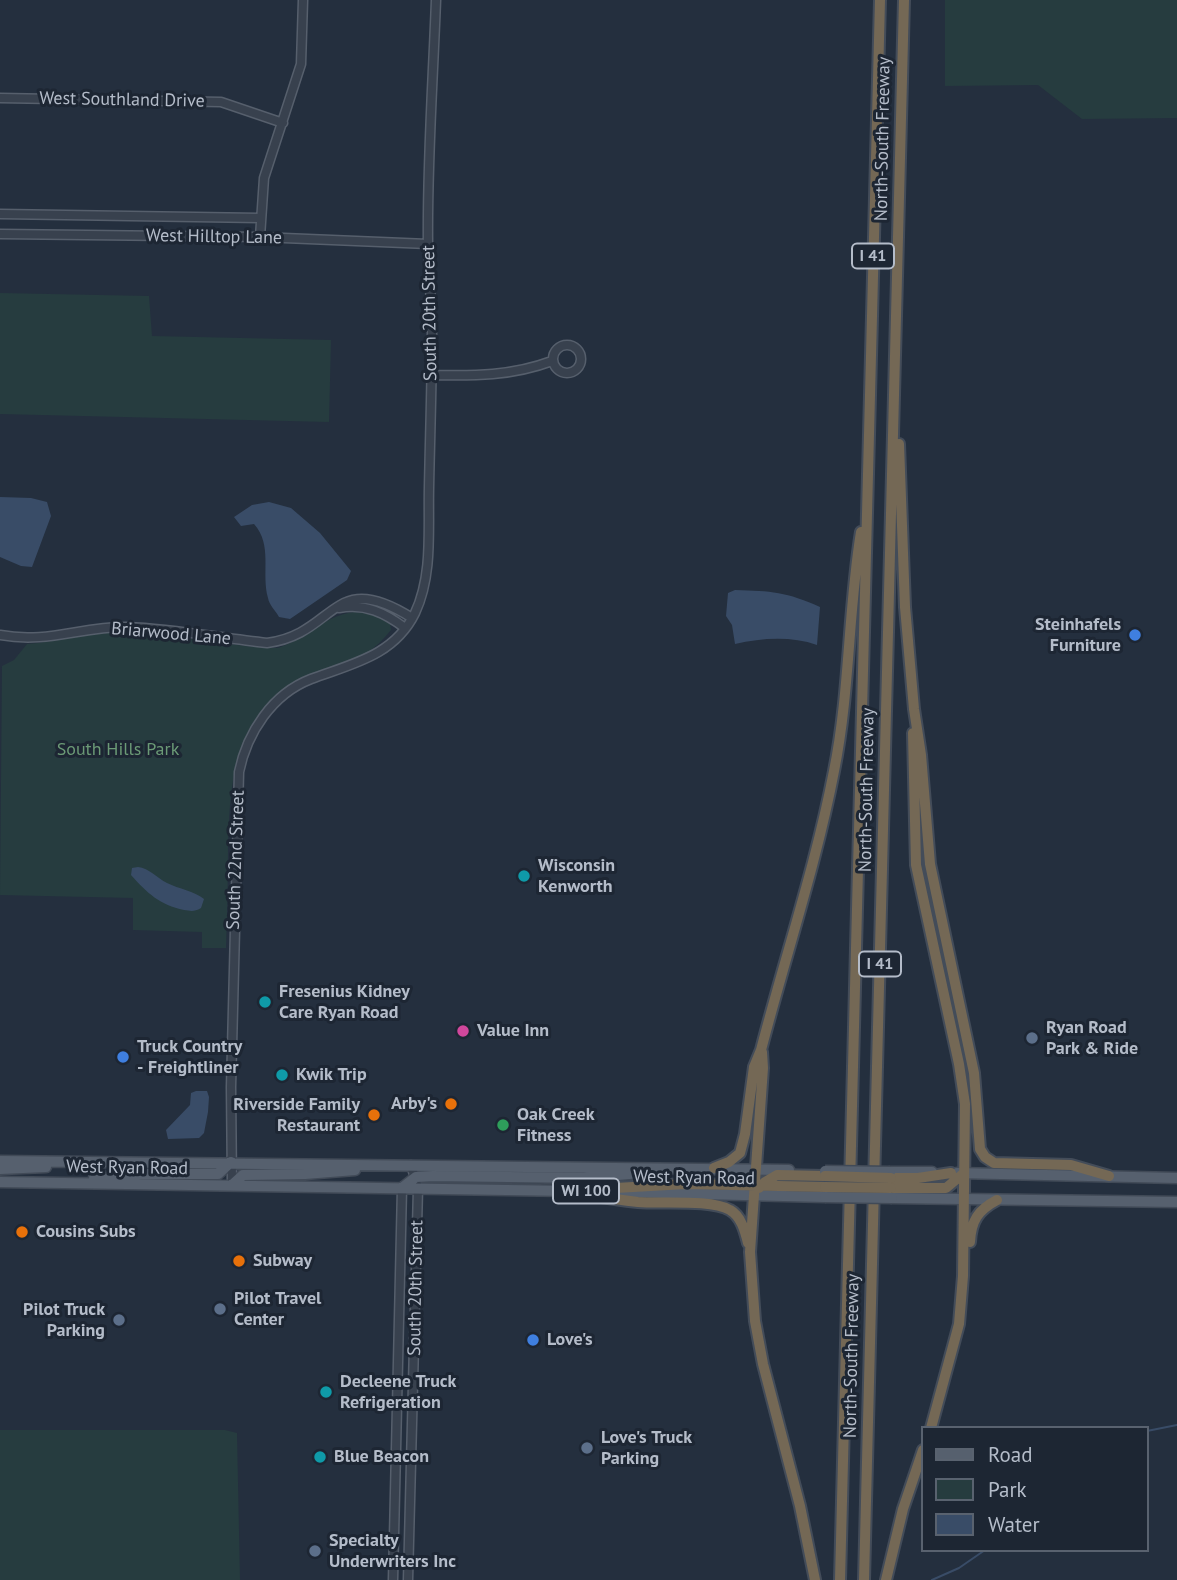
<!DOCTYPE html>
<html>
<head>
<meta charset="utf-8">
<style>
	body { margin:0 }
	#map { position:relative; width:1177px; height:1580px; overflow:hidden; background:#242f3e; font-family:"PT Sans",sans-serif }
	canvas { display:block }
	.legend { position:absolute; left:921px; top:1426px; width:228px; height:126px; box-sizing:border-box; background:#1d2633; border:2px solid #59626f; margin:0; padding:9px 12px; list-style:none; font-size:21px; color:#b4bcc9 }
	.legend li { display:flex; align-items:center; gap:14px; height:35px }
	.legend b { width:35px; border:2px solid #59626f }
</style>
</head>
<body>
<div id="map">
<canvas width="1177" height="1580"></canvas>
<ul class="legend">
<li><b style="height:9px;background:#56606e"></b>Road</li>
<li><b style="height:19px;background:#263c3f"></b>Park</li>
<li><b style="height:19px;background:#394c67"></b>Water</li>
</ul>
</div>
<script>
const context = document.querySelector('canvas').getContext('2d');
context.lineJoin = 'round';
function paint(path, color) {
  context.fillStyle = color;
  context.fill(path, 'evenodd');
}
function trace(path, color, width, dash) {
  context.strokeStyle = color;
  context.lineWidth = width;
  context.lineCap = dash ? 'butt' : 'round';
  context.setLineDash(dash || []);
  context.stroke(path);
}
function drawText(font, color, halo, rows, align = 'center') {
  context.font = font + ' "PT Sans",sans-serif';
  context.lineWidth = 6;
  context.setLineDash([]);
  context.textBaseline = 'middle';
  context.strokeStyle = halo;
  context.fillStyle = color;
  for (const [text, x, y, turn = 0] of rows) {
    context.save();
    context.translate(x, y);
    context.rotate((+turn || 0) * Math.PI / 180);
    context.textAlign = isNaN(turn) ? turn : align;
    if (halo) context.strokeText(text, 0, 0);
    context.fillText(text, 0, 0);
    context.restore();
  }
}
const green = new Path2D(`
	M 945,0 L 1177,0 L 1177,118 L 1082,119 L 1038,85 L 945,86 Z
	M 0,293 L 149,296 L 152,336 L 331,340 L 329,422 L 0,414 Z
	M 354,612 C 369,612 378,615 390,623 L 391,630 C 359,671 329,662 291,686 C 231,722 230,790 228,852 C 228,884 227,916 226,948 L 202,948 L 202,932 L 133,930 L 133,898 L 0,895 L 2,666 L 14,660 L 27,644 C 57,642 87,632 117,632 C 171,632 224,647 278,648 C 308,638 321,617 354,612 Z
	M 0,1430 L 225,1430 L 237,1433 L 240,1580 L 0,1580 Z`);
const water = new Path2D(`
	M 0,497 L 31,498 L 47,502 L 51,516 L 32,567 L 21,566 L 0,557 Z
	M 269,502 L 291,508 L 320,533 L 351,571 L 347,580 L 290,619 L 279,617 C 276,611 269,605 268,598 C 261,573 273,545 254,524 L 241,526 L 234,517 L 252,505 Z
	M 735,590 C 771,591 787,592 820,607 L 817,645 C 791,636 762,638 735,644 L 732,625 L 726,616 L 728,593 Z
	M 138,867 C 149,868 157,878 167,883 C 179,889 194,891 204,899 L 201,908 C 194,912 191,911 184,910 C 160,905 147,893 131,875 L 132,868 Z
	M 196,1091 L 207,1091 L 209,1097 L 208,1112 L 204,1133 L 199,1138 L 168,1139 L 166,1130 L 190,1105 L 191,1093 Z`);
const stream = new Path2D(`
	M 1147,1431 L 1177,1425
	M 932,1580 L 959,1568 L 985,1550`);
const minor = new Path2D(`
	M 0,98 L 221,102 L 283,123
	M 0,214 L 260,218
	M 0,234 L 260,237 L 428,244
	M 260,237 L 264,178 L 301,64 L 303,0
	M553 359a14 14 0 1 1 28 0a14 14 0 1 1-28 0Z
	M 432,375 C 474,376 512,376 552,361
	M 339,608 C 365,603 385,613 405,628
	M 0,635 C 48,644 82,626 128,627 C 174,629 221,638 267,643 C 337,634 331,567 412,618
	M 232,1185 L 231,1087 L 239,772 C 247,733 272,694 311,679 C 351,664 394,656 415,613 C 433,575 428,529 429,488 C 430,435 432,382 432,329 C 431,300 429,272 428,244 C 427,163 433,81 436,0
	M 393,1580 L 402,1188
	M 408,1580 L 418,1188 L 411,1165`);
const major = new Path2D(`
	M 0,1161 L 789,1170
	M 0,1169 L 46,1167
	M 890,1172 L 932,1172
	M 957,1173 L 1177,1178
	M 94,1178 L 141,1174 L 218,1174 L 231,1162
	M 0,1182 L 570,1191
	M 232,1185 L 243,1175 L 305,1174 L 355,1170
	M 402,1188 L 416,1177 L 433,1176 L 584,1178 L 640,1173
	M 620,1192 L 825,1197
	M 892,1198 L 1177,1202`);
const highway = new Path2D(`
	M 899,444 L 905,607 L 914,709 L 921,755 L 930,864 L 974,1073 L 980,1149 L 985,1157 L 994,1163 L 1071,1165 L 1109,1176
	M 913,733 L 916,865 L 959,1064 L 965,1104 L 963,1276 L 959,1324 L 931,1428
	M 762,1052 L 763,1068 L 750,1252 L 755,1321 L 763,1364 L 800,1506 L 815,1580
	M 714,1168 L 729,1162 L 740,1153 L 745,1134 L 754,1067 L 761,1050 C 785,957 816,865 834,771 C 850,692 848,611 861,532
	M 891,1178 L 918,1178 L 951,1173
	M 759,1188 L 765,1182 L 777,1175 L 825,1176
	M 891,1188 L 946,1188 L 964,1173
	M 563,1191 L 686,1184 L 825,1187
	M 583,1194 C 601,1197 620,1200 638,1202 C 661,1204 711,1199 730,1210 C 741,1216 745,1231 748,1243
	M 970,1242 C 971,1221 978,1210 997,1200
	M 840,1580 L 880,0
	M 864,1580 L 904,0
	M 886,1580 L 903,1509 L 923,1450`);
const majorBridge = new Path2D(`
	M 825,1171 L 890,1172
	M 825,1197 L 892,1198`);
const highwayBridge = new Path2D(`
	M 825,1176 L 891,1178
	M 825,1187 L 891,1188`);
const markers = [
	[1135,635,7,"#3f7fe0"],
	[524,876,7,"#0f9aa8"],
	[265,1002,7,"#0f9aa8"],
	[463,1031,7,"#d1479c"],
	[1032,1038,7,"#5c6f8a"],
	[123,1057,7,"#3f7fe0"],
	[282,1075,7,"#0f9aa8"],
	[451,1104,7,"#e8710a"],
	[374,1115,7,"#e8710a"],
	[503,1125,7,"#2e9e5b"],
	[22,1232,7,"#e8710a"],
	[239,1261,7,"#e8710a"],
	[220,1309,7,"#5c6f8a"],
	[119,1320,7,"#5c6f8a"],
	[533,1340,7,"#3f7fe0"],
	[326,1392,7,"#0f9aa8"],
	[587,1448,7,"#5c6f8a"],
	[320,1457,7,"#0f9aa8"],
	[315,1551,7,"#5c6f8a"]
];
const shields = [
	[873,256,42],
	[880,964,42],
	[586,1191,66]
];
const shieldNames = [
	["I 41",873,256],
	["I 41",880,964],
	["WI 100",586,1191]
];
const streetNames = [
	["West Southland Drive",122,100,1],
	["North-South Freeway",883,139,-89],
	["West Hilltop Lane",214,237,1],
	["South 20th Street",430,313,-91],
	["Briarwood Lane",171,634,5],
	["North-South Freeway",867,790,-89],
	["South 22nd Street",236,860,-88],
	["West Ryan Road",127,1168,1],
	["West Ryan Road",694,1178,1],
	["South 20th Street",416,1288,-89],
	["North-South Freeway",852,1356,-89]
];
const poiNames = [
	["Steinhafels",1121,625,"right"],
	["Furniture",1121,646,"right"],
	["Wisconsin",538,866],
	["Kenworth",538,887],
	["Fresenius Kidney",279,992],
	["Care Ryan Road",279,1013],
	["Ryan Road",1046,1028],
	["Park & Ride",1046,1049],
	["Value Inn",477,1031],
	["Truck Country",137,1047],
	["- Freightliner",137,1068],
	["Kwik Trip",296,1075],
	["Arby's",437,1104,"right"],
	["Riverside Family",360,1105,"right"],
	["Restaurant",360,1126,"right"],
	["Oak Creek",517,1115],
	["Fitness",517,1136],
	["Cousins Subs",36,1232],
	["Subway",253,1261],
	["Pilot Travel",234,1299],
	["Center",234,1320],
	["Pilot Truck",105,1310,"right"],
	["Parking",105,1331,"right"],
	["Love's",547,1340],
	["Decleene Truck",340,1382],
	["Refrigeration",340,1403],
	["Love's Truck",601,1438],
	["Parking",601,1459],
	["Blue Beacon",334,1457],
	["Specialty",329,1541],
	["Underwriters Inc",329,1562]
];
const parkNames = [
	["South Hills Park",118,750]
];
paint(green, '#263c3f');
paint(water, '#394c67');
trace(stream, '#394c67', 2);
trace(minor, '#565f6c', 11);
trace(major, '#414a57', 13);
trace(highway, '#434c59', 14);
trace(minor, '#38414e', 8);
trace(major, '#56606e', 10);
trace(highway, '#746855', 10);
trace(majorBridge, '#414a57', 13, []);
trace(highwayBridge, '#434c59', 14, []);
trace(majorBridge, '#56606e', 10);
trace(highwayBridge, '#746855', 10);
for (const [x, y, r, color] of markers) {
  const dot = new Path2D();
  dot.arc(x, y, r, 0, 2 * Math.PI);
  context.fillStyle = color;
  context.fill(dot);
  trace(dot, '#1d2633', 2.5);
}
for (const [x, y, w] of shields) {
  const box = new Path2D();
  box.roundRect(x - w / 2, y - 12.5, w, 25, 5);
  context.fillStyle = '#1d2633';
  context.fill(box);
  trace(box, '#b4bcc9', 2);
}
drawText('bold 16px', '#b4bcc9', null, shieldNames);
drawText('18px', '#b4bcc9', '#1d2633', streetNames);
drawText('bold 18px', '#b4bcc9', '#1d2633', poiNames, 'left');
drawText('18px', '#6b9a76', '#1d2633', parkNames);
</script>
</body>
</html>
